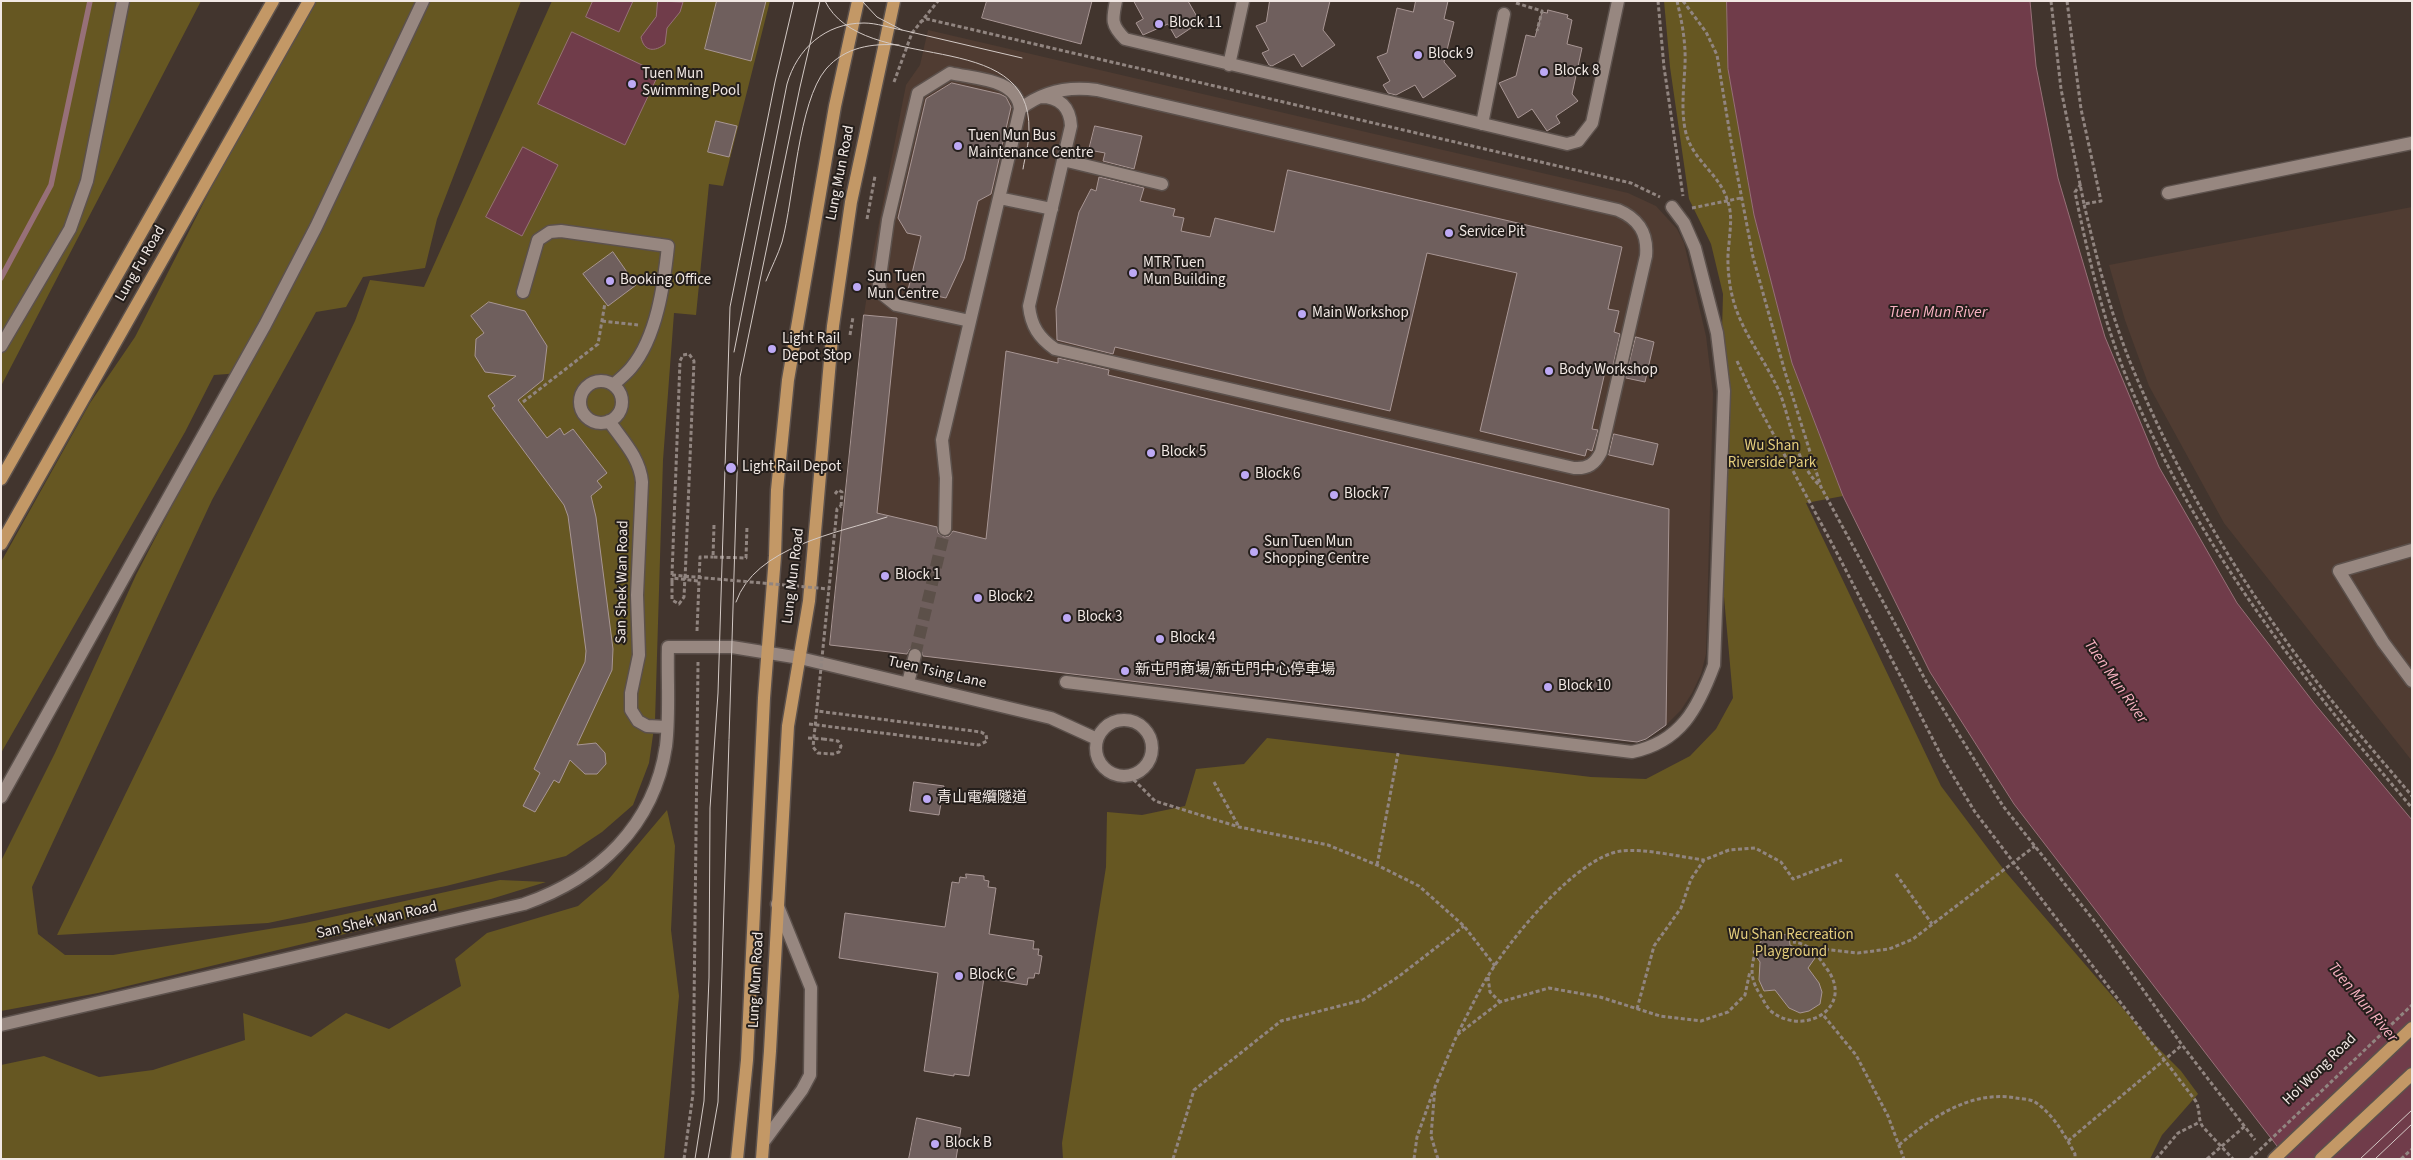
<!DOCTYPE html>
<html>
<head>
<meta charset="utf-8">
<style>
	body { margin:0 }
	#map { position:relative; width:2413px; height:1160px; overflow:hidden; background:#42352e; font-family:"Source Sans 3",sans-serif }
	canvas { display:block }
	.frame { position:absolute; inset:0; border:2px solid #f1e8e4; pointer-events:none }
</style>
</head>
<body>
<div id="map">
<canvas width="2413" height="1160"></canvas>
<div class="frame"></div>
</div>
<script>
const context = document.querySelector('canvas').getContext('2d');
context.lineJoin = 'round';
function paint(path, color) {
  context.fillStyle = color;
  context.fill(path, 'evenodd');
}
function trace(path, color, width, dash) {
  context.strokeStyle = color;
  context.lineWidth = width;
  context.lineCap = dash ? 'butt' : 'round';
  context.setLineDash(dash || []);
  context.stroke(path);
}
function drawText(font, color, halo, rows, align = 'center') {
  context.font = font + ' "Source Sans 3","Noto Sans TC",sans-serif';
  context.lineWidth = 4;
  context.setLineDash([]);
  context.textBaseline = 'middle';
  context.strokeStyle = halo;
  context.fillStyle = color;
  for (const [text, x, y, turn = 0] of rows) {
    context.save();
    context.translate(x, y);
    context.rotate((+turn || 0) * Math.PI / 180);
    context.textAlign = isNaN(turn) ? turn : align;
    if (halo) context.strokeText(text, 0, 0);
    context.fillText(text, 0, 0);
    context.restore();
  }
}
const built = new Path2D(`
	M 928,30 L 1628,193 L 1656,206 L 1677,229 L 1684,243 L 1706,336 L 1713,394 L 1706,654 L 1701,674 L 1692,693 L 1681,710 L 1666,725 L 1638,742 L 830,645 L 864,315 L 873,253 L 906,85 L 920,65 Z
	M 2412,207 L 2412,761 L 2224,523 L 2149,386 L 2125,320 L 2109,265 Z`);
const green = new Path2D(`
	M 1,1 L 201,1 L 1,386 Z
	M 316,1 L 521,1 L 437,219 L 425,268 L 363,277 L 346,307 L 316,312 L 212,500 L 32,887 L 38,934 L 65,955 L 113,955 L 305,923 L 500,880 L 546,882 L 491,899 L 98,993 L 1,1011 L 1,861 L 55,753 L 136,575 L 241,373 L 214,375 L 185,432 L 1,753 L 1,562 L 90,403 L 135,337 L 233,145 Z
	M 552,1 L 770,1 L 723,186 L 709,184 L 696,315 L 674,313 L 663,460 L 655,721 L 649,763 L 633,805 L 602,832 L 566,856 L 446,886 L 268,923 L 57,935 L 355,321 L 370,280 L 424,287 Z
	M 1664,1 L 1727,1 L 1728,69 L 1754,215 L 1792,363 L 1843,496 L 1806,503 L 1941,786 L 2004,870 L 2150,1040 L 2181,1071 L 2198,1094 L 2162,1135 L 2150,1159 L 1063,1159 L 1062,1143 L 1106,867 L 1107,812 L 1142,815 L 1185,806 L 1196,769 L 1244,764 L 1267,738 L 1591,777 L 1646,779 L 1690,756 L 1716,729 L 1733,698 L 1717,518 L 1723,294 L 1711,244 L 1689,199 L 1670,67 Z
	M 667,810 L 675,846 L 671,930 L 679,996 L 664,1159 L 1,1159 L 1,1065 L 44,1056 L 99,1077 L 153,1070 L 245,1040 L 243,1013 L 311,1037 L 346,1013 L 389,1029 L 461,986 L 455,959 L 487,933 L 578,906 L 608,880 Z`);
const water = new Path2D(`
	M 593,1 L 633,1 L 619,32 L 586,17 Z
	M 658,1 L 683,2 L 680,12 L 667,28 L 665,44 C 655,52 644,52 641,37 L 656,17 Z
	M 1727,1 L 2030,1 L 2036,66 L 2058,178 L 2105,337 L 2159,467 L 2237,603 L 2314,703 L 2412,820 L 2412,1159 L 2287,1159 L 2014,804 L 1930,672 L 1843,496 L 1792,363 L 1754,215 L 1728,69 Z
	M 572,32 L 659,73 L 625,145 L 538,104 Z
	M 523,147 L 558,165 L 522,236 L 486,217 Z`);
const stream = new Path2D(`
	M 1,278 L 51,185 L 90,1`);
const building = new Path2D(`
	M 717,1 L 766,1 L 751,61 L 705,49 Z
	M 987,1 L 1092,1 L 1081,44 L 982,18 Z
	M 1134,1 L 1188,1 L 1200,22 L 1176,38 L 1168,24 L 1143,35 L 1136,23 L 1143,19 Z
	M 1270,1 L 1330,1 L 1323,30 L 1335,45 L 1302,67 L 1294,54 L 1272,66 L 1269,65 L 1262,53 L 1269,50 L 1256,26 L 1266,22 Z
	M 1416,1 L 1448,1 L 1444,19 L 1454,22 L 1444,62 L 1456,76 L 1423,98 L 1415,85 L 1396,95 L 1388,93 L 1383,85 L 1390,81 L 1377,57 L 1387,53 L 1397,8 L 1413,12 Z
	M 1548,10 L 1568,15 L 1567,18 L 1572,20 L 1567,44 L 1582,48 L 1572,94 L 1578,101 L 1556,116 L 1560,123 L 1547,131 L 1532,109 L 1518,118 L 1499,83 L 1516,76 L 1526,35 L 1535,37 L 1542,12 L 1547,13 Z
	M 952,83 L 1000,94 L 1006,97 L 1011,107 L 991,194 L 978,201 L 964,259 L 946,298 L 908,290 L 921,236 L 907,233 L 898,218 L 926,99 Z
	M 716,121 L 737,126 L 729,157 L 708,152 Z
	M 1095,126 L 1142,136 L 1134,169 L 1103,161 L 1105,153 L 1089,150 Z
	M 1288,170 L 1622,247 L 1608,309 L 1619,311 L 1614,332 L 1620,334 L 1611,374 L 1605,372 L 1592,429 L 1598,430 L 1592,451 L 1587,449 L 1585,456 L 1480,431 L 1517,273 L 1427,253 L 1390,411 L 1115,347 L 1113,354 L 1057,340 L 1056,309 L 1079,212 L 1091,189 L 1096,191 L 1099,177 L 1144,188 L 1140,201 L 1175,209 L 1173,216 L 1184,218 L 1181,231 L 1210,237 L 1215,218 L 1274,232 Z
	M 613,252 L 636,285 L 608,306 L 583,274 Z
	M 489,302 L 525,311 L 547,346 L 543,380 L 518,400 L 547,438 L 560,428 L 564,435 L 573,429 L 607,473 L 597,481 L 602,487 L 591,496 L 596,517 L 613,649 L 612,670 L 577,745 L 596,743 L 605,753 L 606,764 L 597,774 L 585,774 L 570,760 L 559,783 L 554,780 L 535,812 L 523,806 L 540,773 L 534,769 L 585,662 L 586,651 L 568,516 L 564,505 L 492,408 L 495,406 L 488,396 L 516,376 L 485,372 L 475,356 L 476,339 L 484,333 L 471,316 Z
	M 864,315 L 897,318 L 877,513 L 937,527 L 938,533 L 944,537 L 949,536 L 953,531 L 986,539 L 1006,351 L 1058,363 L 1058,358 L 1109,370 L 1108,375 L 1669,509 L 1666,725 L 1646,739 L 1637,742 L 923,656 L 921,650 L 916,647 L 910,649 L 907,654 L 830,645 Z
	M 1636,337 L 1654,342 L 1645,382 L 1626,378 Z
	M 1614,434 L 1658,444 L 1653,465 L 1609,455 Z
	M 914,782 L 944,786 L 939,815 L 910,811 Z
	M 966,874 L 984,876 L 984,880 L 989,881 L 988,887 L 996,888 L 989,934 L 1034,941 L 1033,949 L 1039,949 L 1038,955 L 1042,956 L 1039,974 L 1035,973 L 1034,978 L 1028,978 L 1027,985 L 984,978 L 969,1076 L 954,1074 L 954,1076 L 924,1071 L 938,973 L 839,958 L 845,913 L 945,927 L 952,882 L 959,883 L 960,877 L 966,878 Z
	M 1775,934 L 1789,935 L 1790,945 L 1815,958 L 1808,968 L 1819,983 L 1822,992 L 1820,1004 L 1809,1011 L 1800,1013 L 1789,1008 L 1775,990 L 1764,991 L 1759,980 L 1760,962 L 1753,952 L 1762,940 Z
	M 917,1118 L 961,1128 L 956,1159 L 909,1159 Z`);
const minorTunnel = new Path2D(`
	M 915,655 L 945,529`);
const path = new Path2D(`
	M 1658,1 L 1664,67 L 1683,196
	M 1677,1 C 1682,22 1686,43 1685,65 C 1684,86 1681,107 1685,129 C 1691,160 1718,172 1727,199 C 1733,215 1730,228 1729,244 C 1727,257 1728,272 1730,285 C 1737,329 1762,353 1779,391 C 1792,423 1794,462 1821,487
	M 1683,1 L 1706,32 L 1717,55 L 1732,147 L 1753,257 L 1785,372 L 1821,487 L 1927,683 L 2003,806 L 2099,927 L 2182,1045 L 2255,1140
	M 2051,1 L 2061,89 L 2084,204
	M 2067,1 L 2081,109 L 2101,201 L 2084,204 C 2098,264 2113,324 2138,381 C 2179,477 2232,568 2294,652 C 2331,702 2372,749 2412,796
	M 1516,3 L 1542,11 L 1537,31
	M 920,22 L 927,19 L 1631,183 L 1660,197
	M 894,82 L 912,33 L 938,1
	M 2081,184 L 2075,192 C 2088,256 2103,320 2128,381 C 2195,542 2300,677 2412,808
	M 1692,208 L 1741,198
	M 867,219 L 875,176
	M 602,321 L 638,325
	M 850,335 L 853,317
	M 1737,361 L 1753,396 L 1838,555 L 1943,759 L 1975,812 L 2195,1100 C 2201,1108 2197,1119 2203,1127 L 2233,1159
	M 523,402 L 598,344 L 605,303
	M 835,494 L 838,490 L 842,492 L 841,506
	M 714,525 L 713,557 L 746,558 L 747,526
	M 672,575 L 680,361 L 683,355 L 689,354 L 694,361 L 685,580
	M 672,582 L 672,578 L 698,581
	M 697,631 L 700,557 L 713,557
	M 809,724 L 979,745 L 987,741 L 986,735 L 981,732 L 817,711
	M 808,738 L 823,739
	M 1129,775 L 1155,801 L 1239,827 L 1328,845 L 1377,865 L 1419,886 L 1464,926 L 1495,966
	M 1214,782 L 1239,827
	M 1377,865 L 1398,753
	M 1896,874 L 1932,924
	M 1812,948 L 1858,953 L 1889,949 L 1913,939 L 2035,846
	M 1754,957 C 1750,973 1752,982 1761,996 C 1764,1001 1767,1008 1772,1012 C 1805,1037 1855,1007 1827,969 C 1817,955 1811,944 1793,942
	M 1488,977 L 1490,992 L 1500,1002
	M 1637,1009 L 1654,946 L 1681,908 L 1691,879 L 1704,860 L 1729,850 L 1755,848 L 1781,862 L 1793,879 L 1842,860
	M 1824,1016 L 1856,1055 L 1888,1116 L 1904,1159
	M 1458,1033 C 1468,1014 1477,994 1488,976 C 1510,939 1577,857 1621,851 C 1643,848 1681,857 1704,860
	M 2068,1141 L 2182,1045
	M 1899,1145 C 1932,1117 1971,1090 2016,1098 C 2022,1099 2030,1099 2035,1102 C 2054,1115 2064,1134 2075,1154 L 2075,1159
	M 684,1159 L 693,1094 L 698,662
	M 1173,1159 L 1194,1090 L 1281,1021 L 1363,1000 L 1398,977 L 1464,926
	M 1414,1159 L 1417,1137 L 1433,1092
	M 1438,1159 L 1431,1136 L 1435,1087 L 1457,1035 L 1500,1002 L 1549,988 L 1600,997 L 1660,1016 L 1701,1021 L 1728,1012 L 1745,995 L 1750,971
	M 2156,1159 L 2178,1133 L 2200,1122
	M 2207,1159 L 2245,1126
	M 2401,1159 L 2412,1149`);
const minor = new Path2D(`
	M 1116,1 C 1112,20 1111,25 1125,39 L 1567,144 L 1578,141 L 1592,123 L 1618,1
	M 1229,65 L 1243,1
	M 1020,109 C 1043,91 1070,86 1097,90 L 1618,210 C 1639,219 1648,233 1646,256 L 1601,452 C 1595,464 1588,469 1574,468 L 1055,349 C 1039,338 1031,326 1029,306 L 1071,126 C 1070,107 1060,97 1041,97
	M 1482,124 L 1504,14
	M 1063,160 L 1162,184
	M 2168,193 L 2412,143
	M 999,198 L 1052,209
	M 523,292 L 538,240 L 550,232 L 561,231 L 668,246 C 664,284 657,337 631,368 C 626,374 620,379 614,384
	M 1,346 L 70,229 L 87,181 L 123,1
	M580 402a21 21 0 1 1 42 0a21 21 0 1 1-42 0Z
	M 609,421 C 623,441 640,458 642,482 L 637,595 L 639,655 L 631,693 L 631,710 L 638,721 L 647,726 L 667,727
	M 945,529 L 946,478 L 942,440 L 1020,109 C 1017,78 974,79 950,73 L 918,93 L 888,220 L 879,284 L 881,293 L 896,305 L 970,321
	M 2412,550 L 2339,571 L 2383,642 L 2412,681
	M 1066,682 L 1632,752 C 1681,742 1698,708 1714,665 L 1724,391 L 1717,333 L 1695,248 L 1684,223 L 1672,207
	M 908,683 L 915,655
	M1096 748a28 28 0 1 1 56 0a28 28 0 1 1-56 0Z
	M 1,797 L 265,325 L 316,227 L 423,1
	M 1,1025 L 524,904 C 598,878 654,826 666,746 C 670,714 667,679 668,647 L 732,647 L 800,658 L 1051,718 L 1097,739
	M 765,1140 L 802,1090 L 810,1075 L 811,988 L 777,904`);
const major = new Path2D(`
	M 1,479 L 273,1
	M 1,544 L 309,1
	M 737,1159 L 747,1060 L 764,698 L 775,556 L 777,490 L 788,380 L 835,106 L 858,1
	M 762,1159 L 770,1051 L 788,726 L 809,601 L 833,326 L 851,202 L 894,1
	M 2274,1159 L 2412,1028
	M 2321,1159 L 2412,1074`);
const tram = new Path2D(`
	M 825,1 C 863,78 1032,23 1029,131 C 1029,144 1025,156 1023,169
	M 862,1 L 877,17 L 902,30 L 1022,58
	M 766,281 C 771,268 778,255 782,242 C 794,198 798,102 826,69 C 845,47 872,43 899,45
	M 734,352 L 787,84 C 797,49 825,23 864,23 C 877,23 890,28 902,30
	M 736,602 C 755,547 837,533 887,517
	M 695,1159 L 704,1101 L 709,978 L 710,808 L 718,693 L 730,307 L 775,82 L 794,1
	M 708,1159 L 718,1102 L 740,377 L 800,87 L 820,1
	M 2360,1159 L 2412,1110
	M 2375,1159 L 2412,1124`);
const pathBridge = new Path2D(`
	M 672,575 L 829,589
	M 672,582 L 672,600 L 679,604 L 684,597 L 685,576
	M 823,739 L 838,741 L 841,746 L 839,752 L 833,754 L 818,753 L 813,747 L 837,509 L 841,506
	M 2250,1159 L 2412,1005`);
const markers = [
	[1159,24,5,"#bda9f5"],
	[1418,55,5,"#bda9f5"],
	[1544,72,5,"#bda9f5"],
	[632,84,5,"#bda9f5"],
	[958,146,5,"#bda9f5"],
	[1449,233,5,"#bda9f5"],
	[1133,273,5,"#bda9f5"],
	[610,281,5,"#bda9f5"],
	[857,287,5,"#bda9f5"],
	[1302,314,5,"#bda9f5"],
	[772,349,5,"#bda9f5"],
	[1549,371,5,"#bda9f5"],
	[1151,453,5,"#bda9f5"],
	[731,468,6,"#bda9f5"],
	[1245,475,5,"#bda9f5"],
	[1334,495,5,"#bda9f5"],
	[1254,552,5,"#bda9f5"],
	[885,576,5,"#bda9f5"],
	[978,598,5,"#bda9f5"],
	[1067,618,5,"#bda9f5"],
	[1160,639,5,"#bda9f5"],
	[1125,671,5,"#bda9f5"],
	[1548,687,5,"#bda9f5"],
	[927,799,5,"#bda9f5"],
	[959,976,5,"#bda9f5"],
	[935,1144,5,"#bda9f5"]
];
const poiNames = [
	["Block 11",1169,24],
	["Block 9",1428,55],
	["Block 8",1554,72],
	["Tuen Mun",642,75],
	["Swimming Pool",642,92],
	["Tuen Mun Bus",968,137],
	["Maintenance Centre",968,154],
	["Service Pit",1459,233],
	["MTR Tuen",1143,264],
	["Mun Building",1143,281],
	["Sun Tuen",867,278],
	["Mun Centre",867,295],
	["Booking Office",620,281],
	["Main Workshop",1312,314],
	["Light Rail",782,340],
	["Depot Stop",782,357],
	["Body Workshop",1559,371],
	["Block 5",1161,453],
	["Light Rail Depot",742,468],
	["Block 6",1255,475],
	["Block 7",1344,495],
	["Sun Tuen Mun",1264,543],
	["Shopping Centre",1264,560],
	["Block 1",895,576],
	["Block 2",988,598],
	["Block 3",1077,618],
	["Block 4",1170,639],
	["新屯門商場/新屯門中心停車場",1135,671],
	["Block 10",1558,687],
	["青山電纜隧道",937,799],
	["Block C",969,976],
	["Block B",945,1144]
];
const streetNames = [
	["Lung Mun Road",841,173,-79],
	["Lung Fu Road",141,264,-60],
	["Lung Mun Road",794,576,-83],
	["San Shek Wan Road",623,582,-89],
	["Tuen Tsing Lane",937,673,13],
	["San Shek Wan Road",377,921,-13],
	["Lung Mun Road",757,980,-87],
	["Hoi Wong Road",2320,1070,-44]
];
const parkNames = [
	["Wu Shan",1772,447],
	["Riverside Park",1772,464],
	["Wu Shan Recreation",1791,936],
	["Playground",1791,953]
];
const waterNames = [
	["Tuen Mun River",1938,313],
	["Tuen Mun River",2115,682,55],
	["Tuen Mun River",2362,1003,50]
];
paint(built, '#503c32');
paint(green, '#665722');
paint(water, '#703c4a');
trace(water, '#977078', 1);
trace(stream, '#977078', 5.5);
paint(building, '#6f5f5d');
trace(building, '#a89694', 1);
trace(minorTunnel, '#5c5049', 12, [12, 6]);
trace(minor, '#5c514c', 15);
trace(major, '#5c514c', 15);
trace(path, '#918580', 3, [4, 2.5]);
trace(minor, '#978780', 12);
trace(major, '#c39866', 12);
trace(tram, '#d3c9c5', 1);
trace(pathBridge, '#918580', 3, [4, 2.5]);
for (const [x, y, r, color] of markers) {
  const dot = new Path2D();
  dot.arc(x, y, r, 0, 2 * Math.PI);
  context.fillStyle = color;
  context.fill(dot);
  trace(dot, '#241e1b', 2);
}
drawText('15px', '#f1e8e4', '#241e1b', poiNames, 'left');
drawText('15px', '#f1e8e4', '#241e1b', streetNames);
drawText('15px', '#e4cd7c', '#241e1b', parkNames);
drawText('italic 16px', '#f8b2c2', '#241e1b', waterNames);
</script>
</body>
</html>
